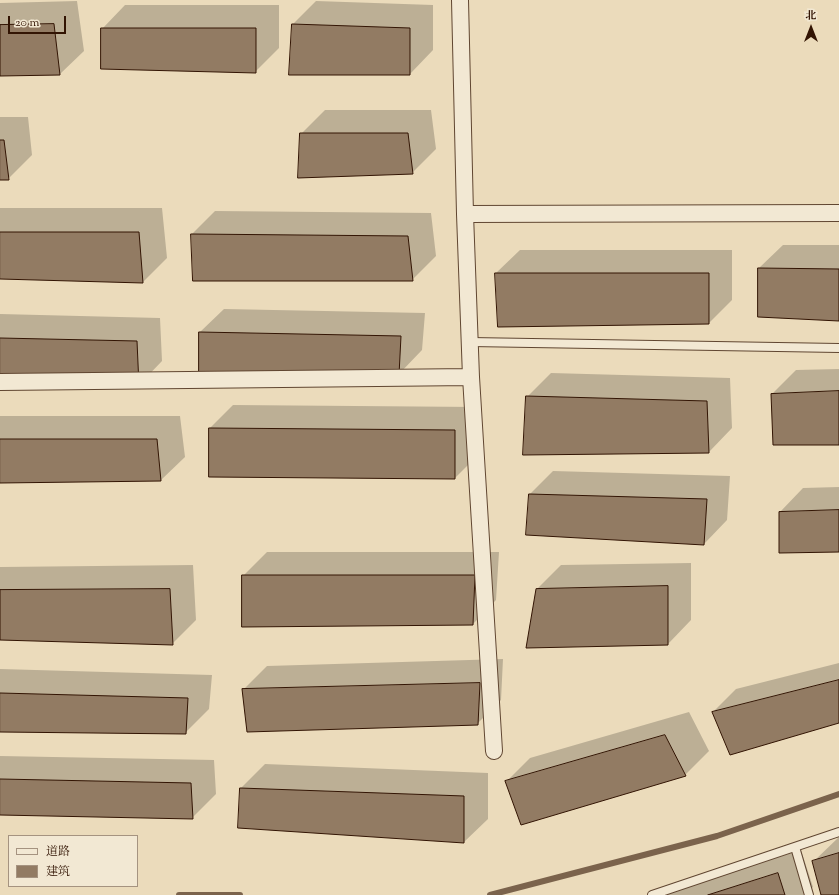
<!DOCTYPE html>
<html>
<head>
<meta charset="utf-8">
<style>
	body { margin:0 }
	#map { position:relative; width:839px; height:895px; overflow:hidden; background:#ebdbbb; font-family:"Sorts Mill Goudy","Noto Serif SC",serif }
	canvas { display:block }
	.legend { position:absolute; left:8px; top:835px; width:130px; height:52px; box-sizing:border-box; background:#f2e8d3; border:1px solid #a59380; margin:0; padding:5px 7px; list-style:none; font-size:12px; color:#321403 }
	.legend li { display:flex; align-items:center; gap:8px; height:20px }
	.legend b { width:20px; border:1px solid #a59380 }
	.north { position:absolute; left:791px; top:8px; width:40px; height:40px; -webkit-text-stroke:3px #f2e8d3; paint-order:stroke; rotate:0deg; font-size:11px; font-weight:700; line-height:16px; text-align:center; color:#321403 }
	.north::after { content:''; display:block; margin:auto; width:14px; height:18px; background:#321403; clip-path:polygon(50% 0,100% 100%,50% 72%,0 100%) }
	.scale { position:absolute; left:8px; top:16px; width:58px; height:18px; box-sizing:border-box; border:2px solid #321403; border-top:0; padding-left:5px; font-size:12px; line-height:14px; white-space:nowrap; color:#321403; -webkit-text-stroke:3px #f2e8d3; paint-order:stroke }
</style>
</head>
<body>
<div id="map">
<canvas width="839" height="895"></canvas>
<ul class="legend">
<li><b style="height:5px;background:#f2e8d3"></b>道路</li>
<li><b style="height:11px;background:#927b63"></b>建筑</li>
</ul>
<div class="north">北</div>
<div class="scale">20 m</div>
</div>
<script>
const context = document.querySelector('canvas').getContext('2d');
context.lineJoin = 'round';
function paint(path, color) {
  context.fillStyle = color;
  context.fill(path, 'evenodd');
}
function trace(path, color, width, dash) {
  context.strokeStyle = color;
  context.lineWidth = width;
  context.lineCap = dash ? 'butt' : 'round';
  context.setLineDash(dash || []);
  context.stroke(path);
}
const shadow = new Path2D(`
	M 77,1 L 84,51 L 60,74 L 0,75 L 0,3 Z
	M 316,1 L 433,5 L 433,50 L 410,74 L 293,24 Z
	M 125,5 L 279,5 L 279,48 L 255,72 L 102,29 Z
	M 325,110 L 431,110 L 436,149 L 412,173 L 301,134 Z
	M 0,117 L 28,117 L 32,155 L 8,179 L 0,179 Z
	M 0,208 L 162,208 L 167,258 L 143,282 L 0,278 Z
	M 215,211 L 431,213 L 436,256 L 412,280 L 192,234 Z
	M 783,245 L 839,245 L 839,320 L 759,268 Z
	M 520,250 L 732,250 L 732,300 L 709,323 L 496,273 Z
	M 224,309 L 425,313 L 422,350 L 399,374 L 200,332 Z
	M 0,314 L 160,318 L 162,361 L 139,385 L 0,382 Z
	M 839,369 L 839,444 L 772,394 L 796,370 Z
	M 551,373 L 730,378 L 732,428 L 709,452 L 527,397 Z
	M 233,405 L 478,407 L 478,455 L 455,478 L 210,428 Z
	M 0,416 L 180,416 L 185,457 L 161,480 L 0,482 Z
	M 553,471 L 730,476 L 727,520 L 704,544 L 530,494 Z
	M 839,487 L 839,551 L 780,512 L 803,488 Z
	M 267,552 L 499,552 L 496,600 L 473,624 L 243,576 Z
	M 691,563 L 691,620 L 668,644 L 537,589 L 561,565 Z
	M 193,565 L 196,620 L 172,644 L 0,639 L 0,567 Z
	M 503,659 L 501,700 L 477,724 L 243,690 L 267,666 Z
	M 839,663 L 839,721 L 713,712 L 736,689 Z
	M 0,669 L 212,675 L 209,709 L 185,733 L 0,731 Z
	M 689,712 L 709,751 L 685,775 L 522,823 L 507,781 L 530,758 Z
	M 0,756 L 214,760 L 216,794 L 192,818 L 0,814 Z
	M 265,764 L 488,773 L 488,819 L 464,842 L 241,788 Z
	M 839,837 L 839,895 L 822,895 L 813,862 Z
	M 801,850 L 813,887 L 804,895 L 665,895 L 668,892 Z`);
const stream = new Path2D(`
	M 179,895 L 240,895
	M 490,895 L 717,836 L 839,794`);
const building = new Path2D(`
	M 54,24 L 60,75 L 0,76 L 0,25 Z
	M 292,24 L 410,28 L 410,75 L 289,75 Z
	M 101,28 L 256,28 L 256,73 L 101,69 Z
	M 300,133 L 408,133 L 413,174 L 298,178 Z
	M 0,140 L 4,140 L 9,180 L 0,180 Z
	M 0,232 L 139,232 L 143,283 L 0,279 Z
	M 191,234 L 408,236 L 413,281 L 193,281 Z
	M 758,268 L 839,269 L 839,321 L 758,317 Z
	M 495,273 L 709,273 L 709,324 L 498,327 Z
	M 199,332 L 401,336 L 399,375 L 199,372 Z
	M 0,338 L 137,341 L 139,386 L 0,383 Z
	M 839,391 L 839,445 L 773,445 L 771,394 Z
	M 526,396 L 707,401 L 709,453 L 523,455 Z
	M 209,428 L 455,430 L 455,479 L 209,477 Z
	M 0,439 L 157,439 L 161,481 L 0,483 Z
	M 529,494 L 707,499 L 704,545 L 526,535 Z
	M 839,510 L 839,552 L 779,553 L 779,512 Z
	M 242,575 L 475,575 L 473,625 L 242,627 Z
	M 668,586 L 668,645 L 526,648 L 536,589 Z
	M 170,589 L 173,645 L 0,640 L 0,590 Z
	M 839,680 L 839,723 L 730,755 L 712,712 Z
	M 480,683 L 478,725 L 247,732 L 242,689 Z
	M 0,693 L 188,698 L 186,734 L 0,732 Z
	M 665,735 L 686,776 L 521,825 L 505,781 Z
	M 0,779 L 191,783 L 193,819 L 0,815 Z
	M 240,788 L 464,796 L 464,843 L 238,828 Z
	M 839,853 L 839,895 L 821,895 L 812,861 Z
	M 778,873 L 785,895 L 708,895 Z`);
const service = new Path2D(`
	M 470,342 L 839,348
	M 795,847 L 809,895
	M 652,895 L 839,832`);
const minor = new Path2D(`
	M 460,0 L 465,214 L 471,377 L 494,751
	M 465,214 L 839,213
	M 0,382 L 471,377`);
paint(shadow, '#0003');
trace(stream, '#7b634c', 6);
paint(building, '#927b63');
trace(building, '#321403', 1);
trace(service, '#604631', 10);
trace(minor, '#604631', 18);
trace(service, '#f2e8d3', 8);
trace(minor, '#f2e8d3', 16);
</script>
</body>
</html>
